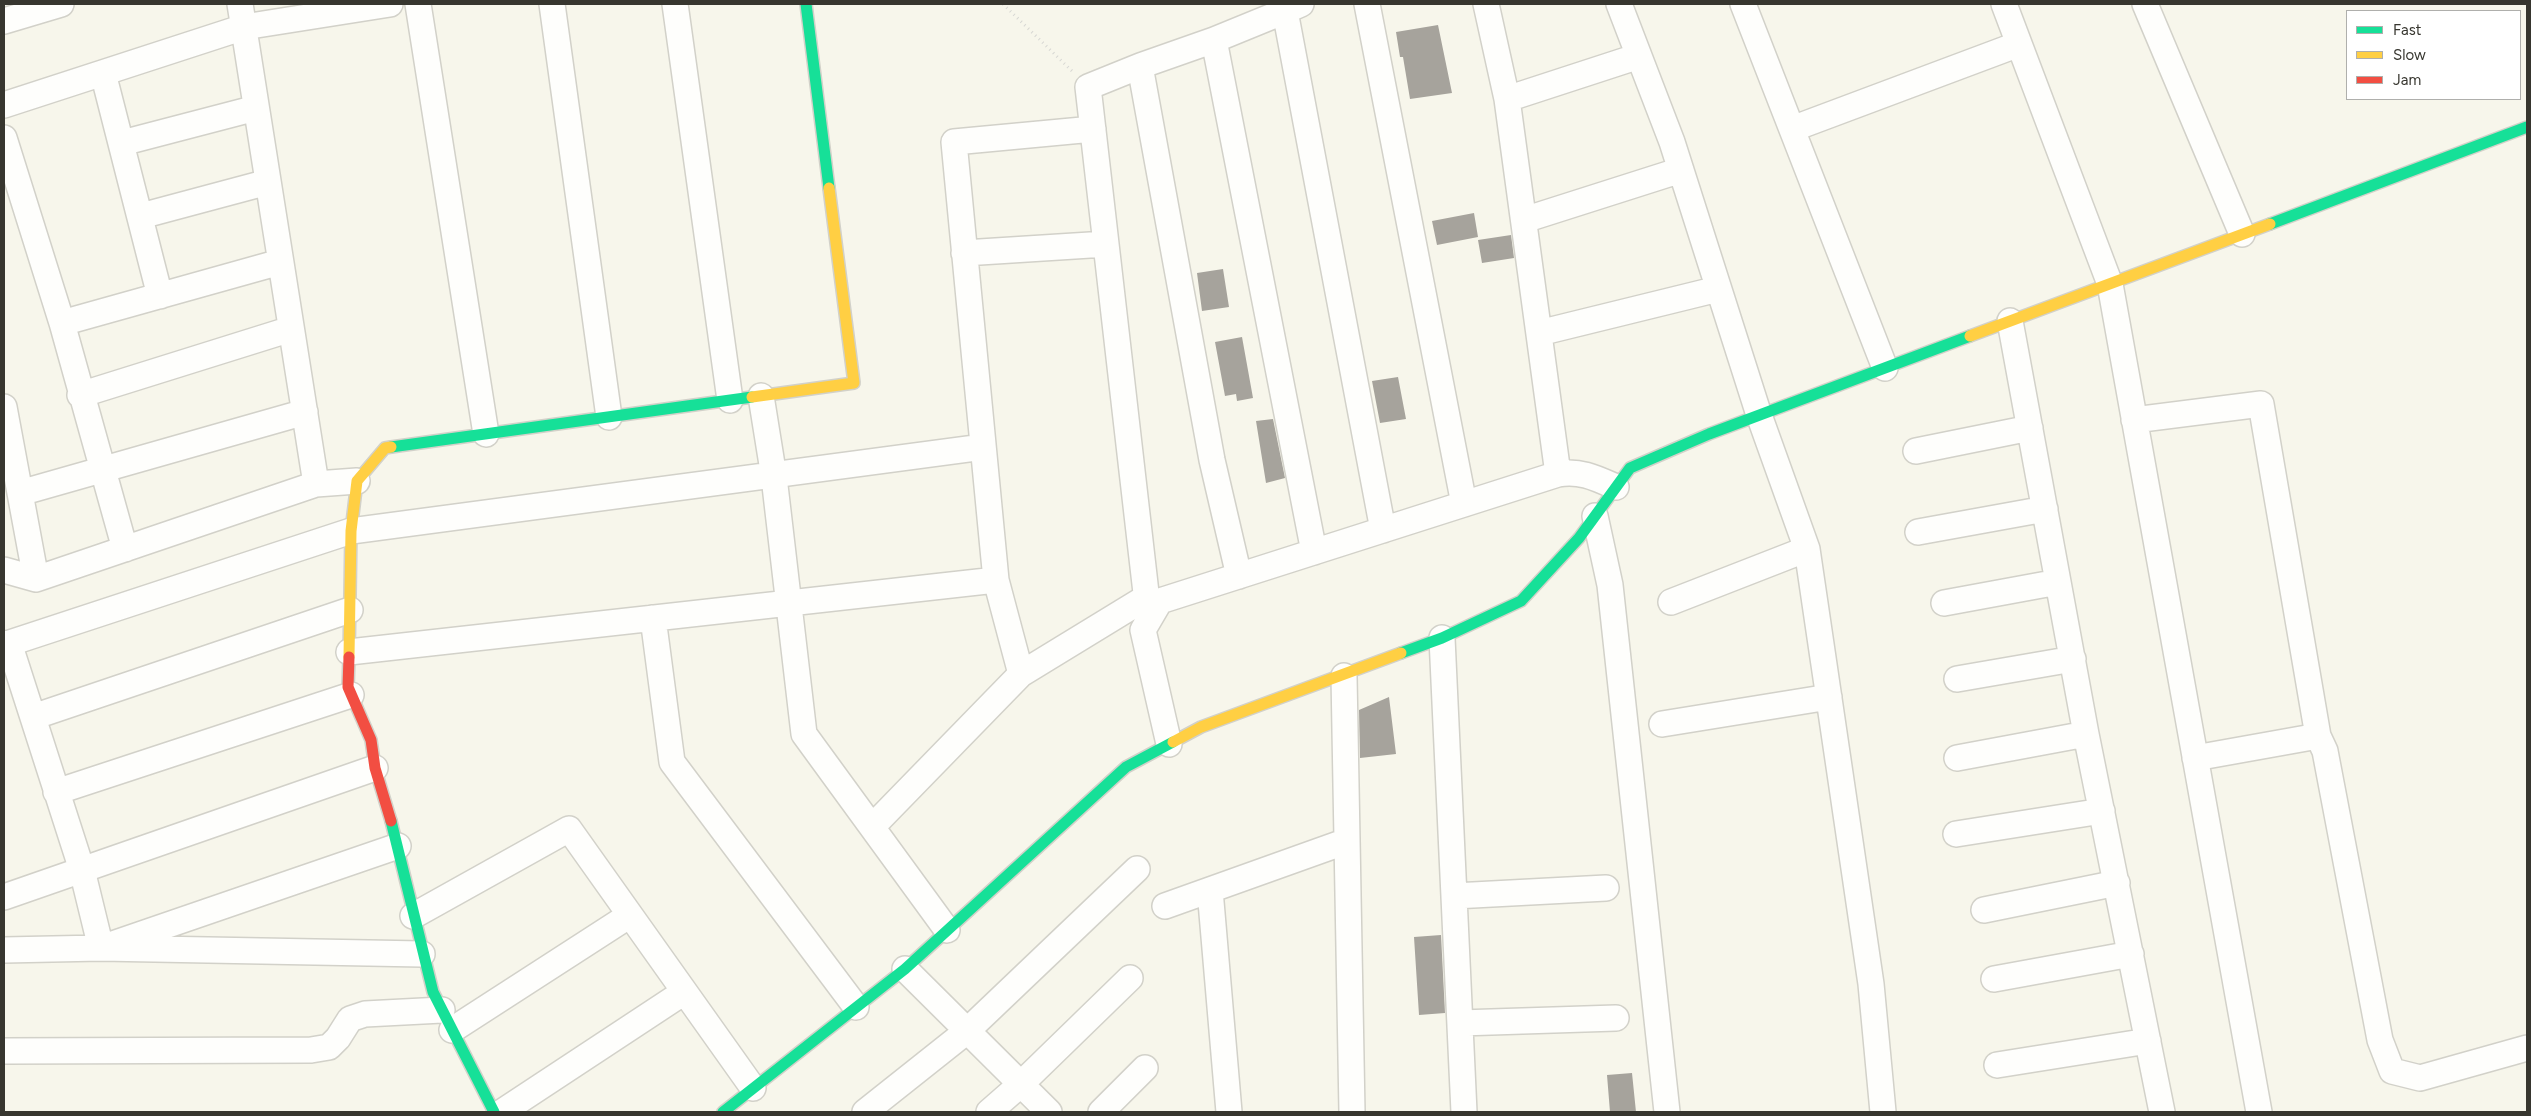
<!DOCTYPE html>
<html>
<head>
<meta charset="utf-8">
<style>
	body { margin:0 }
	#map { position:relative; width:2531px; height:1116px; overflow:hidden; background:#f7f6eb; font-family:Figtree,sans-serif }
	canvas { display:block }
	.frame { position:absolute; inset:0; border:5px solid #37362f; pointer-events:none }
	.legend { position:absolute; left:2346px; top:10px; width:175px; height:90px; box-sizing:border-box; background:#fff; border:1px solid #afafac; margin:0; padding:6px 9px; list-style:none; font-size:15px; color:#37362f }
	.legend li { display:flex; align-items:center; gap:10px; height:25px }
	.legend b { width:25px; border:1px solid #afafac }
</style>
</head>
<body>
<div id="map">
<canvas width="2531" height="1116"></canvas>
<div class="frame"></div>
<ul class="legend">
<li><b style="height:6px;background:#16e098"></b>Fast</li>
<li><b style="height:6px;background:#ffcf43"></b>Slow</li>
<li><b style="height:6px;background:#f24e42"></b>Jam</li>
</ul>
</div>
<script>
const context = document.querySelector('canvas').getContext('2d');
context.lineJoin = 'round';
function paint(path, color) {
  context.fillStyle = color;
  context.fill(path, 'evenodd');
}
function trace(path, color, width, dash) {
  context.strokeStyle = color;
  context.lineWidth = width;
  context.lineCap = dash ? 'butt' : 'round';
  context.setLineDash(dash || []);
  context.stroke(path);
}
const building = new Path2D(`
	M 1438,25 L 1452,93 L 1410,99 L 1403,57 L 1400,57 L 1396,32 Z
	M 1474,213 L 1478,237 L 1437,245 L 1432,221 Z
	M 1511,235 L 1514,258 L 1482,263 L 1478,240 Z
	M 1223,269 L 1229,307 L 1202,311 L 1197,273 Z
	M 1242,337 L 1253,398 L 1237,401 L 1236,394 L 1225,396 L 1215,342 Z
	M 1398,377 L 1406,419 L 1380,423 L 1372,381 Z
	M 1273,419 L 1285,478 L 1266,483 L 1256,421 Z
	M 1389,697 L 1396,754 L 1360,758 L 1359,710 Z
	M 1441,935 L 1445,1013 L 1419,1015 L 1414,937 Z
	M 1632,1073 L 1636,1112 L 1610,1112 L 1607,1075 Z`);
const path = new Path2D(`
	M 1003,4 L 1073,72`);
const street = new Path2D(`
	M 240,4 L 316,484
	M 418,4 L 486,434
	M 552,4 L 609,417
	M 675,4 L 730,400
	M 1301,4 L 1285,11 L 1383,530
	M 1367,4 L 1464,504
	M 1619,4 L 1672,142 L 1759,415 L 1807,549 L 1871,984 L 1883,1112
	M 1743,4 L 1885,368
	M 2004,4 L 2110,284 L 2259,1112
	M 2145,4 L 2242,234
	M 1285,11 L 1214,40 L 1314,552
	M 4,21 L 61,4
	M 1214,40 L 1140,66 L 1212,460 L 1239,576
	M 1140,66 L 1088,87 L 1149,619
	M 103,73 L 160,296
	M 1507,99 L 1639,56
	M 4,105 L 244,27 L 390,4
	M 1792,129 L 2019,44
	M 4,138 L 62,323 L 125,549
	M 122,143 L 256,108
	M 141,216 L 268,182
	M 1524,220 L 1681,170
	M 964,253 L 1106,244
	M 2010,321 L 2086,734 L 2162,1112
	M 62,323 L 280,262
	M 1539,333 L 1718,289
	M 80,395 L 291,329
	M 761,396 L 774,477 L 804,734 L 947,930
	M 4,407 L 36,579
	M 2134,420 L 2261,404 L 2318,736 L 2325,751 L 2380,1040 L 2392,1071 L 2420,1078 L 2527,1048
	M 1916,451 L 2030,428
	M 1558,474 C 1580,470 1596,478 1616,487
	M 20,493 L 305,412
	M 1595,516 L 1610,585 L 1667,1112
	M 1918,532 L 2045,509
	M 4,570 L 36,579 L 316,484 L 357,481
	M 1671,602 L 1807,549
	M 1944,603 L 2058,582
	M 653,618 L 672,762 L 856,1007
	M 1442,638 L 1464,1112
	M 9,643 L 82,870 L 101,948 L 398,846
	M 4,645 L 351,531 L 983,447
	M 349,652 L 996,580
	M 1021,674 L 996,580 L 954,142 L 1093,129
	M 1344,676 L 1352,1112
	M 1957,679 L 2073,659
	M 33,717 L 350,610
	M 1662,724 L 1829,697
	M 1169,744 L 1143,630 L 1160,601 L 1558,474 L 1507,99 L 1486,4
	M 1957,758 L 2086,734
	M 2195,758 L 2318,736
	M 56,792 L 351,695
	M 872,827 L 1021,674 L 1147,597
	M 1956,834 L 2102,811
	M 1210,890 L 1229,1112
	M 1454,896 L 1606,888
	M 4,897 L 375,768
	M 1165,906 L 1347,841
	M 1984,910 L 2117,883
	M 413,916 L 569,829 L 753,1088
	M 4,950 L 101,948 L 422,954
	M 905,969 L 1049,1112
	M 1994,979 L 2131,954
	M 1460,1023 L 1616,1018
	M 452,1030 L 630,915
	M 4,1051 L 311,1050 L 329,1047 L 338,1038 L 350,1019 L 365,1014 L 442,1010
	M 1997,1065 L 2148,1041
	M 502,1112 L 684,992
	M 865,1112 L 967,1031 L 1137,869
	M 989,1112 L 1021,1084 L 1130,978
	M 1101,1112 L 1145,1068`);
const fast = new Path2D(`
	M 806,4 L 829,188
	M 2270,224 L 2527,127
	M 391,447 L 752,397
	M 1401,653 L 1442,638 L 1521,601 L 1579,538 L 1630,468 L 1709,434 L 1970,336
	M 391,821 L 433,992 L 494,1112
	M 723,1112 L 905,969 L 1126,767 L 1173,742`);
const slow = new Path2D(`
	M 1970,336 L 2270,224
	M 752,397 L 854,383 L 829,188
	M 349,657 L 351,531 L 357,481 L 385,448 L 391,447
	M 1173,742 L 1201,727 L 1401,653`);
const jam = new Path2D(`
	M 349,657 L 348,687 L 371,740 L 375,768 L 391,821`);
paint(building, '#a6a39c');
trace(street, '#d2d1c9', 28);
trace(fast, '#d2d1c9', 14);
trace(slow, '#d2d1c9', 14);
trace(jam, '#d2d1c9', 14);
trace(path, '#d7d7d3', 3, [1, 4]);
trace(street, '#fefefc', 25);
trace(fast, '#16e098', 11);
trace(slow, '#ffcf43', 11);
trace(jam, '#f24e42', 11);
</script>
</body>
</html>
